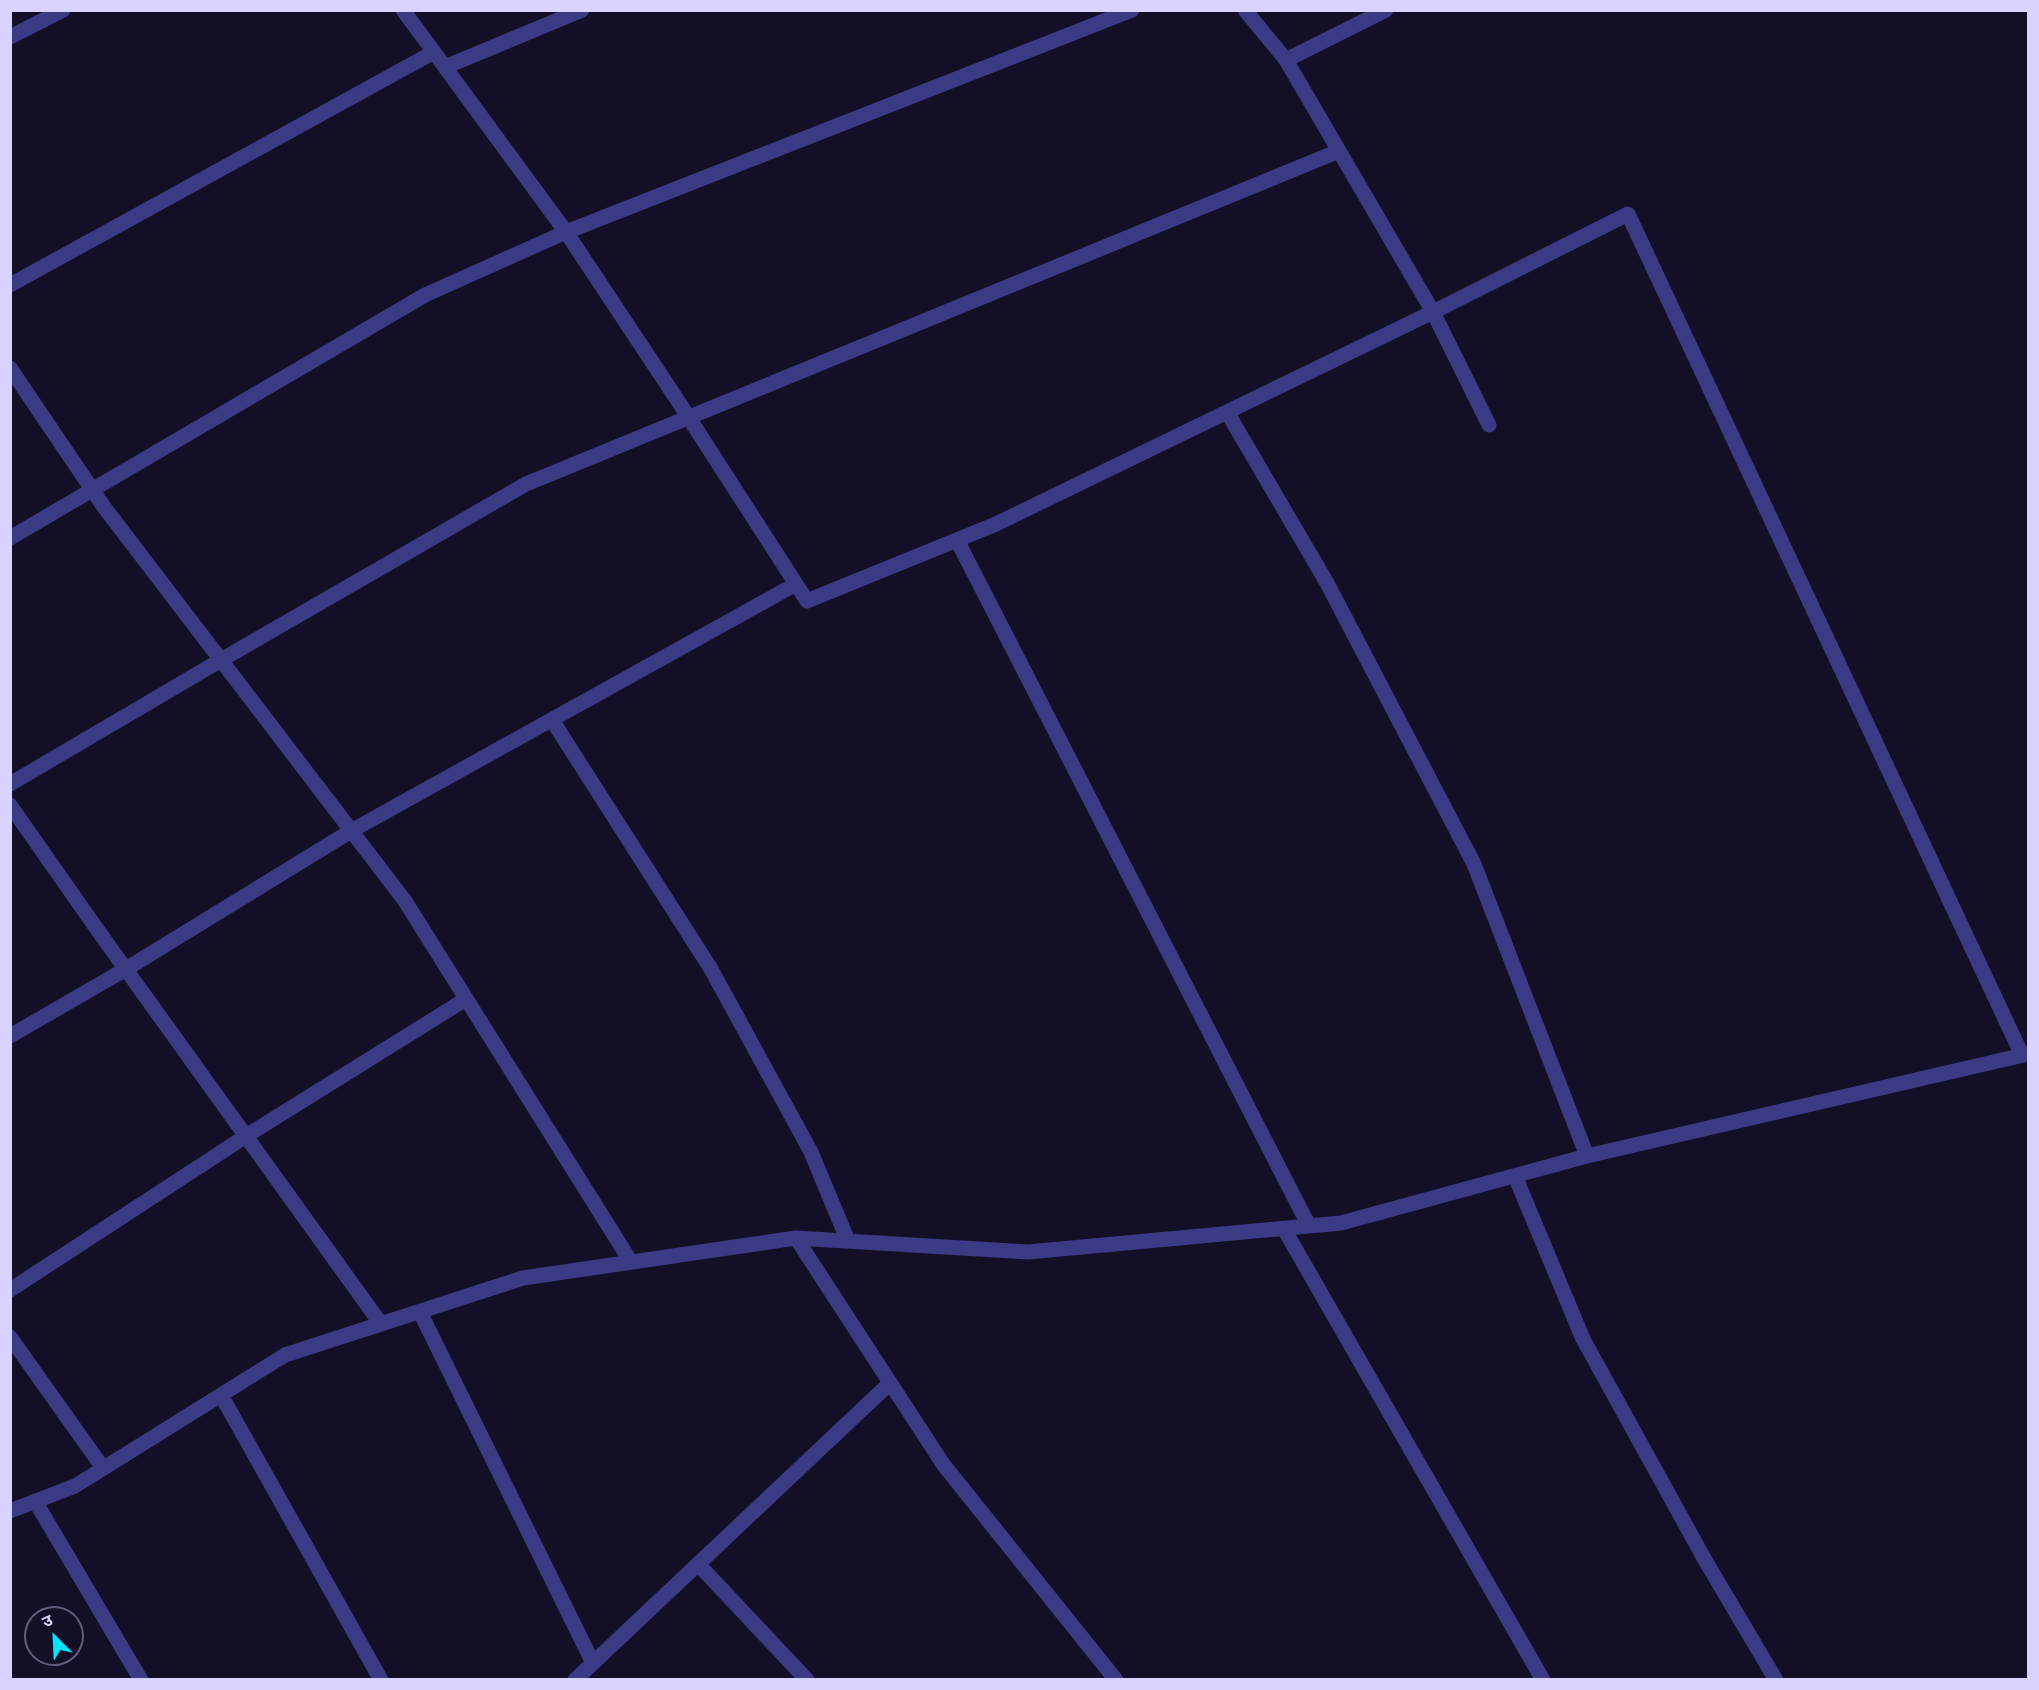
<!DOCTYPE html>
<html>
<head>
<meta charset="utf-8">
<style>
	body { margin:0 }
	#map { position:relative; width:2039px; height:1690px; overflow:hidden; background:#130f26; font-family:Helvetica,"Noto Sans Devanagari",sans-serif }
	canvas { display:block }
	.frame { position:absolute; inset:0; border:12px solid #d9d4ff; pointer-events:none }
	.north { position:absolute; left:24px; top:1606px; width:60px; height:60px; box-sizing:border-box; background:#130f26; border:2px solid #625e7d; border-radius:50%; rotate:336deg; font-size:16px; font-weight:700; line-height:24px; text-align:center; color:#d9d4ff }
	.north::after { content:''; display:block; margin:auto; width:21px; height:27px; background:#00e5ff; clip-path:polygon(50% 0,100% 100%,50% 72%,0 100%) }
</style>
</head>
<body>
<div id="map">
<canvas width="2039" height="1690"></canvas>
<div class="frame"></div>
<div class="north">उ</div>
</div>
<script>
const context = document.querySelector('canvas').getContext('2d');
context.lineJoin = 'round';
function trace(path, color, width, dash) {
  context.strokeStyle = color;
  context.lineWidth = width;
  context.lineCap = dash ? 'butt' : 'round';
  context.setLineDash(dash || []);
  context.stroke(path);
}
const minor = new Path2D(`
	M 403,10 L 566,232 L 680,404 L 807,601 L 996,524 L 1433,312 L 1628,214 L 2022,1055
	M 1245,10 L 1286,60 L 1433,312 L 1489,425
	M 10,37 L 63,10
	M 1286,60 L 1386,10
	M 445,67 L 582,10
	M 10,285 L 434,52
	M 10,368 L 104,507 L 405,901 L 631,1262
	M 1227,412 L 1327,583 L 1474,864 L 1587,1156
	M 10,538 L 425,295 L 566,232 L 1132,10
	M 957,540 L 1309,1226
	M 552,720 L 711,969 L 811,1152 L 848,1241
	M 10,784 L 221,660 L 526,484 L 1339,151
	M 10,805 L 99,932 L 381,1324
	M 10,1036 L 126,969 L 351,831 L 796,584
	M 1515,1176 L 1583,1339 L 1705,1560 L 1776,1680
	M 1284,1229 L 1543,1680
	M 796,1238 L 943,1464 L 1116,1680
	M 10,1290 L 246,1136 L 466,999
	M 420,1312 L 593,1663
	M 10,1337 L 103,1468
	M 221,1395 L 381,1680
	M 35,1501 L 141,1680
	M 10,1511 L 75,1486 L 285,1355 L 523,1278 L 796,1238 L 1028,1252 L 1341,1223 L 1587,1156 L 2028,1054
	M 698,1564 L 807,1680
	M 575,1680 L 890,1383`);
trace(minor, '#3d3a85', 15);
</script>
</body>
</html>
